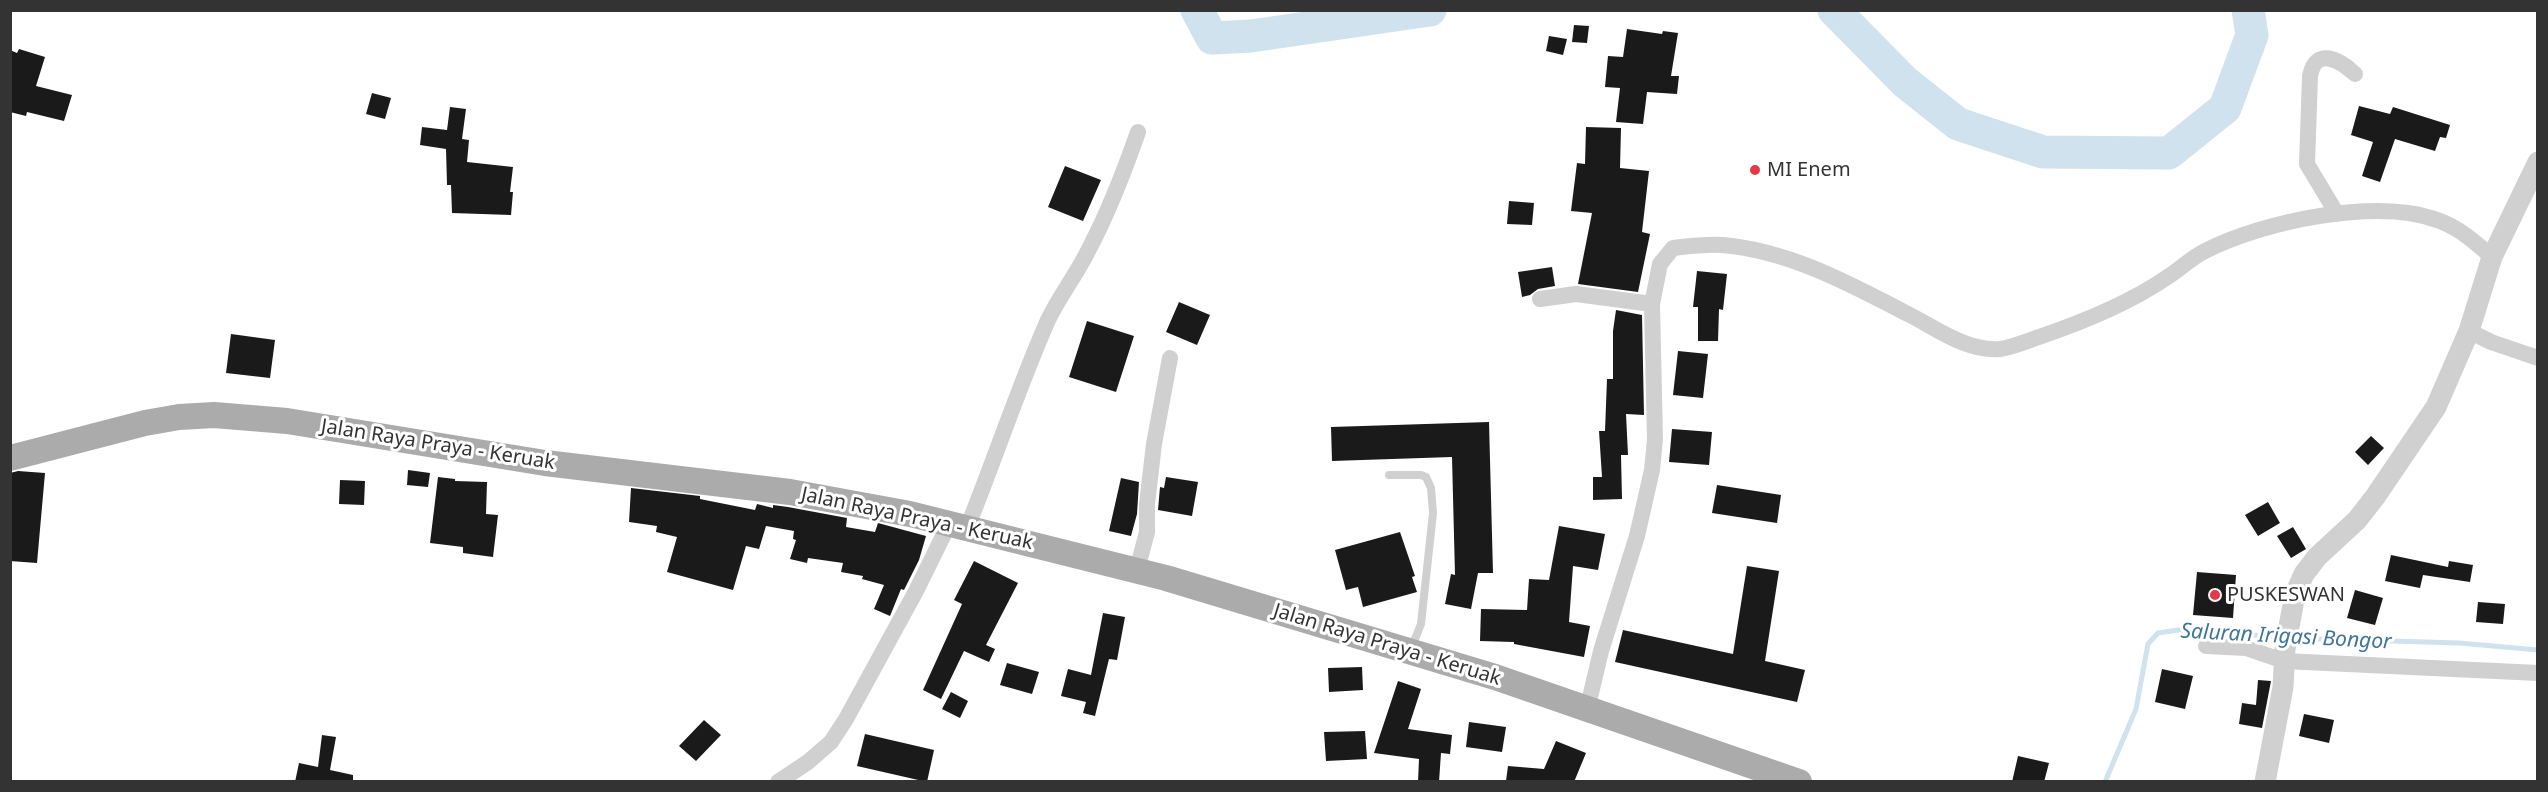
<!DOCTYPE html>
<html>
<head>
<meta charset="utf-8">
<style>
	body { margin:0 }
	#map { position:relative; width:2548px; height:792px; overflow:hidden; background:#fff; font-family:"Noto Sans",sans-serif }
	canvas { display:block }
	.frame { position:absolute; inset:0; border:12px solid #333; pointer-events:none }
</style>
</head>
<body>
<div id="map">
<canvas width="2548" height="792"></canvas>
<div class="frame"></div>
</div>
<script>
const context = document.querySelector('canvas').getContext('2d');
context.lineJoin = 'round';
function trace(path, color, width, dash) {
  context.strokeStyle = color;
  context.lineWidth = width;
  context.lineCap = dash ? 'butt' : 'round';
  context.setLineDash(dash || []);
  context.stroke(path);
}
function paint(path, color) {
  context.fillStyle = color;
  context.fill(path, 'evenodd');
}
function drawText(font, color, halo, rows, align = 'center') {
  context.font = font + ' "Noto Sans",sans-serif';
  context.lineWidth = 6;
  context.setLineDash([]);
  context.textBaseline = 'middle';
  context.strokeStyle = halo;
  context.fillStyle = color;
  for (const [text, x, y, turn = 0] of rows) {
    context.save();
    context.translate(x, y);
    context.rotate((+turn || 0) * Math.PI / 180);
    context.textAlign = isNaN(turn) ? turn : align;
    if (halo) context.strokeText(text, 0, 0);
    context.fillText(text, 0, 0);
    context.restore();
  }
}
const stream = new Path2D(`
	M 2291,638 L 2459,643 L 2538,650
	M 2105,782 L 2136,709 L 2148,644 L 2158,633 L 2178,630 L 2281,637`);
const river = new Path2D(`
	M 1197,10 L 1212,38 L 1251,36 L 1430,10
	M 1834,10 L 1905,82 L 1958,124 L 2043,152 L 2169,153 L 2225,108 L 2252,35 L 2248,10`);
const building = new Path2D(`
	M 1574,25 L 1589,26 L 1587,43 L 1572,42 Z
	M 1627,29 L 1662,34 L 1663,31 L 1678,33 L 1671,76 L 1679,76 L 1677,94 L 1647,92 L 1643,124 L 1616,122 L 1620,88 L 1605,87 L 1608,56 L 1623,57 Z
	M 1549,36 L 1567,39 L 1563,55 L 1546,51 Z
	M 19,49 L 45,57 L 36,86 L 72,95 L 64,121 L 27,112 L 26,116 L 10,112 L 10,50 L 17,53 Z
	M 372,93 L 391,98 L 385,119 L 366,114 Z
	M 2359,106 L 2390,114 L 2393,107 L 2450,125 L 2446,138 L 2440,137 L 2435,151 L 2395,139 L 2380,182 L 2362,176 L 2373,142 L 2351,135 Z
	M 450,107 L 466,109 L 462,139 L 469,140 L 467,162 L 513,167 L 510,192 L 513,192 L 511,215 L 452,213 L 451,185 L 447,185 L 446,149 L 420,145 L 422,127 L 447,130 Z
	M 1586,127 L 1621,128 L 1620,168 L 1649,171 L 1642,232 L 1650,234 L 1638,292 L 1578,284 L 1592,213 L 1571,211 L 1577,163 L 1585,164 Z
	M 1065,166 L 1101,180 L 1083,221 L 1048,207 Z
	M 1509,201 L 1534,203 L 1532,225 L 1507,224 Z
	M 1552,267 L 1555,286 L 1538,289 L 1530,295 L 1522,297 L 1518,272 Z
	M 1697,271 L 1727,274 L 1723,310 L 1719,309 L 1718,341 L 1698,341 L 1698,307 L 1693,307 Z
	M 1179,302 L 1210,315 L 1197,345 L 1166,332 Z
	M 1616,310 L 1642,315 L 1644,415 L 1626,414 L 1628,455 L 1621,455 L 1622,499 L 1593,500 L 1593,477 L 1602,477 L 1599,431 L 1605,431 L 1607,379 L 1613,379 L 1613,331 Z
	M 1087,321 L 1134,336 L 1116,392 L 1069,377 Z
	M 231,334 L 275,340 L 270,378 L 226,373 Z
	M 1678,351 L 1708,354 L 1703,398 L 1673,395 Z
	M 1489,422 L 1493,573 L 1478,573 L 1471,609 L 1445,604 L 1451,574 L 1455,575 L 1452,457 L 1332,461 L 1331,427 Z
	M 1672,429 L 1712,432 L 1709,465 L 1669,462 Z
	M 2371,436 L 2384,448 L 2368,465 L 2355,452 Z
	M 408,470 L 430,473 L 428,487 L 407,485 Z
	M 18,471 L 45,473 L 37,563 L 10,561 L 10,473 Z
	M 438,477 L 455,479 L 455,481 L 487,482 L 486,514 L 498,515 L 493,557 L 463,553 L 463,547 L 430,543 Z
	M 1166,477 L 1198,482 L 1192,516 L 1158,510 L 1160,487 L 1164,488 Z
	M 1121,478 L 1139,482 L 1137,514 L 1131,536 L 1109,531 Z
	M 340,480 L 365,481 L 364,505 L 339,504 Z
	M 1717,485 L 1781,495 L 1777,523 L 1712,513 Z
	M 631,488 L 700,496 L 700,499 L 755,510 L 757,504 L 773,508 L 773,505 L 788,507 L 847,518 L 846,527 L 875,532 L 878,523 L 926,536 L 919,560 L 904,590 L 901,589 L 890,616 L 874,609 L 884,585 L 862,579 L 863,576 L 841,572 L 843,563 L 808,558 L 807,563 L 790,559 L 796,540 L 793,539 L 794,531 L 766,526 L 759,549 L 746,546 L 733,590 L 667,572 L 677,537 L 656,532 L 657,526 L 629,522 Z
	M 2268,502 L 2280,523 L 2258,536 L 2245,515 Z
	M 1559,526 L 1605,534 L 1598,570 L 1573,566 L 1569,622 L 1590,626 L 1584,657 L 1514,644 L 1514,642 L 1480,641 L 1481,609 L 1527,610 L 1529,579 L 1549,580 Z
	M 2293,527 L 2306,549 L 2291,558 L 2277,536 Z
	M 1400,532 L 1415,576 L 1412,577 L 1417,592 L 1363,607 L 1358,587 L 1346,590 L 1335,550 Z
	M 2391,555 L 2448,567 L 2449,561 L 2473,565 L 2470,582 L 2423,575 L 2420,588 L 2385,581 Z
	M 974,561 L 1018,583 L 986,645 L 995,649 L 989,662 L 964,651 L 941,699 L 923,690 L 962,604 L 954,600 Z
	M 1747,566 L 1779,571 L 1765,661 L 1805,670 L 1797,702 L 1615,662 L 1623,630 L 1733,654 Z
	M 2197,572 L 2236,575 L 2233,618 L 2193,615 Z
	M 2355,590 L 2383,598 L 2375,625 L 2347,618 Z
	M 2478,602 L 2505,604 L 2503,624 L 2476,622 Z
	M 1103,613 L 1125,617 L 1117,660 L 1109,659 L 1095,716 L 1083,713 L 1086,702 L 1061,696 L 1068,669 L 1091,675 Z
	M 1007,663 L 1039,672 L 1032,694 L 1000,685 Z
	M 1362,667 L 1363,690 L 1329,692 L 1328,668 Z
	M 2162,669 L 2193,676 L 2185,709 L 2155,702 Z
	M 2258,680 L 2271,681 L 2262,728 L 2239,724 L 2242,703 L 2256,705 Z
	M 1398,681 L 1421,689 L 1408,729 L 1452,735 L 1450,754 L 1441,753 L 1439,782 L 1418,782 L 1419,759 L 1374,753 Z
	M 951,692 L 968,701 L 960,718 L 942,709 Z
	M 2304,714 L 2334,720 L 2329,743 L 2299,736 Z
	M 704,720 L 721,735 L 696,761 L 679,746 Z
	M 1469,722 L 1506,727 L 1502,752 L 1466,747 Z
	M 1365,731 L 1367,759 L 1326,761 L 1324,732 Z
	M 865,734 L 934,750 L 927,782 L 857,766 Z
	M 322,735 L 336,737 L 330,770 L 353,775 L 353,782 L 295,782 L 299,763 L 318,767 Z
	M 1556,741 L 1586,753 L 1574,782 L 1506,781 L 1508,766 L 1544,769 Z
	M 2018,756 L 2049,763 L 2044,782 L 2012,782 Z`);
const service = new Path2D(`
	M 1389,475 L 1421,475 L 1426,477 L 1431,488 L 1433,513 L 1421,624 L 1411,649`);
const minor = new Path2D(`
	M 2337,214 L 2307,164 L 2310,76 C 2316,46 2340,60 2355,74
	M 1540,299 L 1576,294 L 1652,304
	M 2469,331 L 2491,342 L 2538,358
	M 967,528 C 995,459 1018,388 1048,320 C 1060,295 1077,274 1089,249 C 1109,211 1124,172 1138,132
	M 1137,570 L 1147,532 L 1147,504 L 1154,444 L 1170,358
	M 2206,646 L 2246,648 L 2284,661 L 2538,673
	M 1587,710 L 1601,651 L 1637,536 L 1652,470 L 1655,439 L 1652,304 L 1660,264 L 1673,248 C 1690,246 1707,244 1723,245 C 1790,251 1850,284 1908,314 C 1936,328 1967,352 2000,349 C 2013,347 2027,341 2039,337 C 2083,322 2128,304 2166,278 C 2179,270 2190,259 2203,252 C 2263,221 2377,197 2440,221 C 2461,229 2476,243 2492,257
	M 778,782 L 808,762 L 831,742 L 846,719 L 916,591 L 949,524`);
const tertiary = new Path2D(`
	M 2265,782 L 2283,687 L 2285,649 L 2295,594 L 2304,574 L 2317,557 L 2357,520 L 2375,497 L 2436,407 L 2469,331 L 2492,257 L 2538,162`);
const primary = new Path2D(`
	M 10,458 L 145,423 L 179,417 L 214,415 L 287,421 L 545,463 L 790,492 L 910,514 L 1166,578 L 1495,677 L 1799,782`);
const markers = [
	[1755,170,6,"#e63946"],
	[2215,595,6,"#e63946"]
];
const poiNames = [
	["MI Enem",1767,170],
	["PUSKESWAN",2227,595]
];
const streetNames = [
	["Jalan Raya Praya - Keruak",438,445,9],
	["Jalan Raya Praya - Keruak",917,519,12],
	["Jalan Raya Praya - Keruak",1387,645,17]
];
const waterNames = [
	["Saluran Irigasi Bongor",2286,637,3]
];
trace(stream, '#cfe2ee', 5);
trace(river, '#cfe2ee', 33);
paint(building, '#1a1a1a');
trace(service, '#d0d0d0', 8);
trace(minor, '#d0d0d0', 16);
trace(tertiary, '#d0d0d0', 21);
trace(primary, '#ababab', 26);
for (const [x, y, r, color] of markers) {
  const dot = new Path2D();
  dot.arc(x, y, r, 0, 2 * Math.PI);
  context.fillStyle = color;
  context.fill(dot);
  trace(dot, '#fff', 2);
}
drawText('20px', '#333', '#fff', poiNames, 'left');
drawText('20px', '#333', '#fff', streetNames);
drawText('italic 21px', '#3f7597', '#fff', waterNames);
</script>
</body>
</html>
